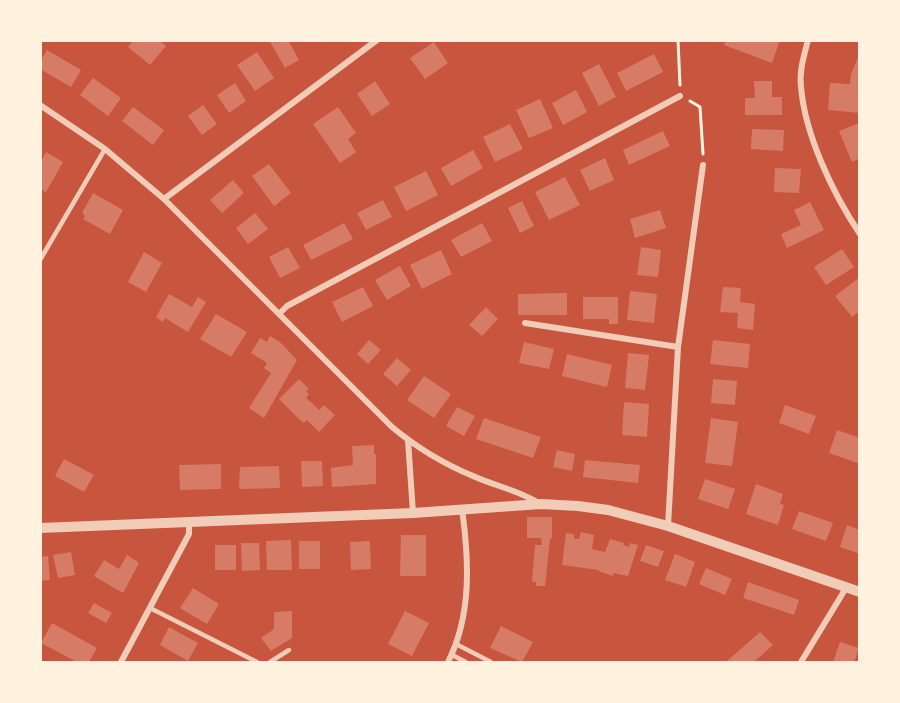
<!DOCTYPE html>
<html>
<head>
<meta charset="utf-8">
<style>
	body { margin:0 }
	#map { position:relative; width:900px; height:703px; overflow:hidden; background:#c8553d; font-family:Mulish,sans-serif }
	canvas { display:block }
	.frame { position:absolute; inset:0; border:42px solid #fff3e0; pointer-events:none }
</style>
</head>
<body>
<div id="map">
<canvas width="900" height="703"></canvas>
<div class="frame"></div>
</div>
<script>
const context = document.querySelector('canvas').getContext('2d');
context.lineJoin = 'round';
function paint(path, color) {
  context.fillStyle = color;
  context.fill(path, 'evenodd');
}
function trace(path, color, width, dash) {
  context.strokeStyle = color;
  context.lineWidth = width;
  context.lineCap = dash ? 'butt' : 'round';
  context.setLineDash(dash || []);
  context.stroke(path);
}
const building = new Path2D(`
	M 134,40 L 159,40 L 166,46 L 150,65 L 128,47 Z
	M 269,40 L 288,40 L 299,60 L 285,68 Z
	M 726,40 L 780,40 L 772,63 L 724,45 Z
	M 434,42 L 448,63 L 425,79 L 410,58 Z
	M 47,50 L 81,70 L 71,87 L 40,69 L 40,62 Z
	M 257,52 L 274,78 L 255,91 L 237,65 Z
	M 860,53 L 860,113 L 828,110 L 830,83 L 850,84 L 851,74 Z
	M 654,54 L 663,72 L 626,91 L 617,73 Z
	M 599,64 L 616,97 L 599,106 L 582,73 Z
	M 93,78 L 121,98 L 108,116 L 80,95 Z
	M 375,81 L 390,104 L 372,116 L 357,94 Z
	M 754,81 L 772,81 L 772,97 L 782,97 L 782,115 L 745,115 L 745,98 L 755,98 Z
	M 235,83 L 246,101 L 229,113 L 217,95 Z
	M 576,90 L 587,112 L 563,125 L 552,103 Z
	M 540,99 L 553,128 L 529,138 L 516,110 Z
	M 203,105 L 217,124 L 202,135 L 188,116 Z
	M 133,107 L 164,130 L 153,145 L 122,121 Z
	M 338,107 L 356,133 L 348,139 L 356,152 L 340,163 L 313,124 Z
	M 859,123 L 860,158 L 852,162 L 839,131 Z
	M 510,124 L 523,149 L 495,162 L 483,137 Z
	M 752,129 L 784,130 L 783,151 L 751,149 Z
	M 663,131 L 670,146 L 629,165 L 623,150 Z
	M 473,150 L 483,168 L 451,186 L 441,168 Z
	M 46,152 L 63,162 L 46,192 L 40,189 L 40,163 Z
	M 605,158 L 614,180 L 590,191 L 580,170 Z
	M 269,164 L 291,193 L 274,206 L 252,176 Z
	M 775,168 L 801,169 L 799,193 L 774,192 Z
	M 426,171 L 438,195 L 406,211 L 394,187 Z
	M 565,177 L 580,205 L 549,220 L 535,192 Z
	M 233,180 L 244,193 L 222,213 L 210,200 Z
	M 93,193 L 123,210 L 110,234 L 83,219 L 85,216 L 82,213 Z
	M 383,200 L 392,217 L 366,230 L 357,213 Z
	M 522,201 L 534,226 L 520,233 L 508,208 Z
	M 810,202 L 824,230 L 787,248 L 781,234 L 801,225 L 794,210 Z
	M 660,210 L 666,228 L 635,238 L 630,219 Z
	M 255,213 L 268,229 L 248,244 L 236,228 Z
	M 344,223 L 353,239 L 311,260 L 303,245 Z
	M 482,223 L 492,241 L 461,257 L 451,240 Z
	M 288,247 L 300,268 L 280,278 L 269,257 Z
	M 641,247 L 661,250 L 658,277 L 637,275 Z
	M 842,249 L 854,267 L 826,285 L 814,267 Z
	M 441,250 L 452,274 L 422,289 L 410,265 Z
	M 144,252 L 162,263 L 146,292 L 128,282 Z
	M 400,266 L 411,286 L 387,300 L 375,280 Z
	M 860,277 L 860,311 L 852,317 L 835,296 Z
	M 363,287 L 373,306 L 342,322 L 332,302 Z
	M 723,287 L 741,288 L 740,302 L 755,304 L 753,330 L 737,328 L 738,313 L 720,312 Z
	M 630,291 L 657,294 L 654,323 L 627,320 Z
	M 567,293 L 567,315 L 518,315 L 518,294 Z
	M 169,294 L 192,307 L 198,297 L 206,302 L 188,332 L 165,318 L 163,322 L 156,317 Z
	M 583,297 L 618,297 L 618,324 L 609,324 L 609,319 L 583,319 Z
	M 486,307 L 498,319 L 482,336 L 469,325 Z
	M 216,314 L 247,332 L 231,357 L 200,339 Z
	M 270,336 L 280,342 L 297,360 L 264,418 L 249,408 L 271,373 L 264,368 L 267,363 L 251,353 L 260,338 L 267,342 Z
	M 369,340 L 381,350 L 368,364 L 357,354 Z
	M 713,340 L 750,344 L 748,368 L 710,364 Z
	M 524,342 L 554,349 L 549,369 L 519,363 Z
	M 628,353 L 649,355 L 645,390 L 625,388 Z
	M 567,354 L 612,365 L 607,387 L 562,376 Z
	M 397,358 L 411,370 L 397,386 L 383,374 Z
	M 424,376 L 451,394 L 434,418 L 407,400 Z
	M 299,379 L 309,389 L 306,391 L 309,394 L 306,398 L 314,405 L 319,410 L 324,405 L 335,415 L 319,432 L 307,420 L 304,423 L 299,419 L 279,399 Z
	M 713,379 L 737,381 L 735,405 L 711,403 Z
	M 624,402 L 649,404 L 647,437 L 622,435 Z
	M 785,405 L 816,416 L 809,434 L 779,423 Z
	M 457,407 L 475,416 L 464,436 L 446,426 Z
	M 484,418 L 541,437 L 533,458 L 476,439 Z
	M 711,418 L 738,422 L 732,466 L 705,463 Z
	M 837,430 L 860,438 L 860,464 L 829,453 Z
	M 374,445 L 374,454 L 376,454 L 376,484 L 332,487 L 331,468 L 353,465 L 352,446 Z
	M 557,450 L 575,454 L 572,471 L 553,467 Z
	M 64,459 L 94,475 L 84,492 L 55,476 Z
	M 585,460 L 640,465 L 638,483 L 583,477 Z
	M 301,461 L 322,461 L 323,486 L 302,487 Z
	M 221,464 L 221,489 L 180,490 L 179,465 Z
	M 279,466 L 280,488 L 241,489 L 239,487 L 240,467 Z
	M 705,479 L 735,489 L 728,509 L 698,499 Z
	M 756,484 L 783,494 L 780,504 L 784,505 L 778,525 L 746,514 Z
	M 799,511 L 833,523 L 826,541 L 792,529 Z
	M 527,517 L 552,517 L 552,538 L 550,539 L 545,586 L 536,586 L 536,582 L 532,582 L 535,545 L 542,545 L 541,538 L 527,538 Z
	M 847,525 L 860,530 L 860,554 L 840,547 Z
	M 581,532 L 594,535 L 592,549 L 605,552 L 610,539 L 624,543 L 623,545 L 629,547 L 630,543 L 638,545 L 628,576 L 613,573 L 613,576 L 598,571 L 599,570 L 562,565 L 566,533 L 574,534 L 574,539 L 579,539 Z
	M 401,535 L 426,535 L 426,576 L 400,576 Z
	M 291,540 L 292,570 L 267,570 L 266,541 Z
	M 299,541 L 320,541 L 320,569 L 299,569 Z
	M 370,541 L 371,569 L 351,570 L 350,542 Z
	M 241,543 L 259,543 L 260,570 L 242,571 Z
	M 215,545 L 236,545 L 236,570 L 215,570 Z
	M 646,545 L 664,551 L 658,567 L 640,561 Z
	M 71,552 L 75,575 L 58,578 L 53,555 Z
	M 675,554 L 695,562 L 686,587 L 665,580 Z
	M 127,555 L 139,563 L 123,593 L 94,576 L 104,560 L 119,569 Z
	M 48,556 L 50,580 L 40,581 L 40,557 Z
	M 706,568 L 732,579 L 725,595 L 699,584 Z
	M 748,582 L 799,600 L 794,615 L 743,598 Z
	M 193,588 L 219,604 L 207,624 L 180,608 Z
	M 94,603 L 112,613 L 106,623 L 88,613 Z
	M 292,611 L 292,638 L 271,651 L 261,638 L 274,629 L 274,612 Z
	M 405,611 L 429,623 L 412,656 L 388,644 Z
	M 52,623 L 97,648 L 89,662 L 77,662 L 41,643 Z
	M 501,626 L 533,642 L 522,662 L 490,648 Z
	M 169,627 L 198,643 L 188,661 L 160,645 Z
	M 760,632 L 773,645 L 754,662 L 726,662 Z
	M 840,642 L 859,648 L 854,662 L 833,662 Z`);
const path = new Path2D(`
	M 678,40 L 680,85
	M 690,101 L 700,107 L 703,154`);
const service = new Path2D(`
	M 40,260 L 105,149
	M 150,608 L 257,662
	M 456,644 L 491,662
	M 452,655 L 466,662
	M 270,662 L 289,650`);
const minor = new Path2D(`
	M 808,40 C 804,56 799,71 801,87 C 805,135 833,194 860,234
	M 40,105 L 105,149 L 164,199 L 392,427 C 416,447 444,464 473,476 C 495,486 518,490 539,503
	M 164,199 L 377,40
	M 279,314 L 287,306 L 680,96
	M 525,323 L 678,347
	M 408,440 L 413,513
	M 668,526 L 678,347 L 703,165
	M 121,662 L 189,534 L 189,521
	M 448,662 C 472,615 469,560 462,509
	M 801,662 L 846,588`);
const tertiary = new Path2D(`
	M 40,528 L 413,513 L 541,504 L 578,506 L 608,510 L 668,526 L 860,592`);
paint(building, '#d67c66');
trace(path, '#fff3e0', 3);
trace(service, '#f1ccb7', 4.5);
trace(minor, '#f1ccb7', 6);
trace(tertiary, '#f1ccb7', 10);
</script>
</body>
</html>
